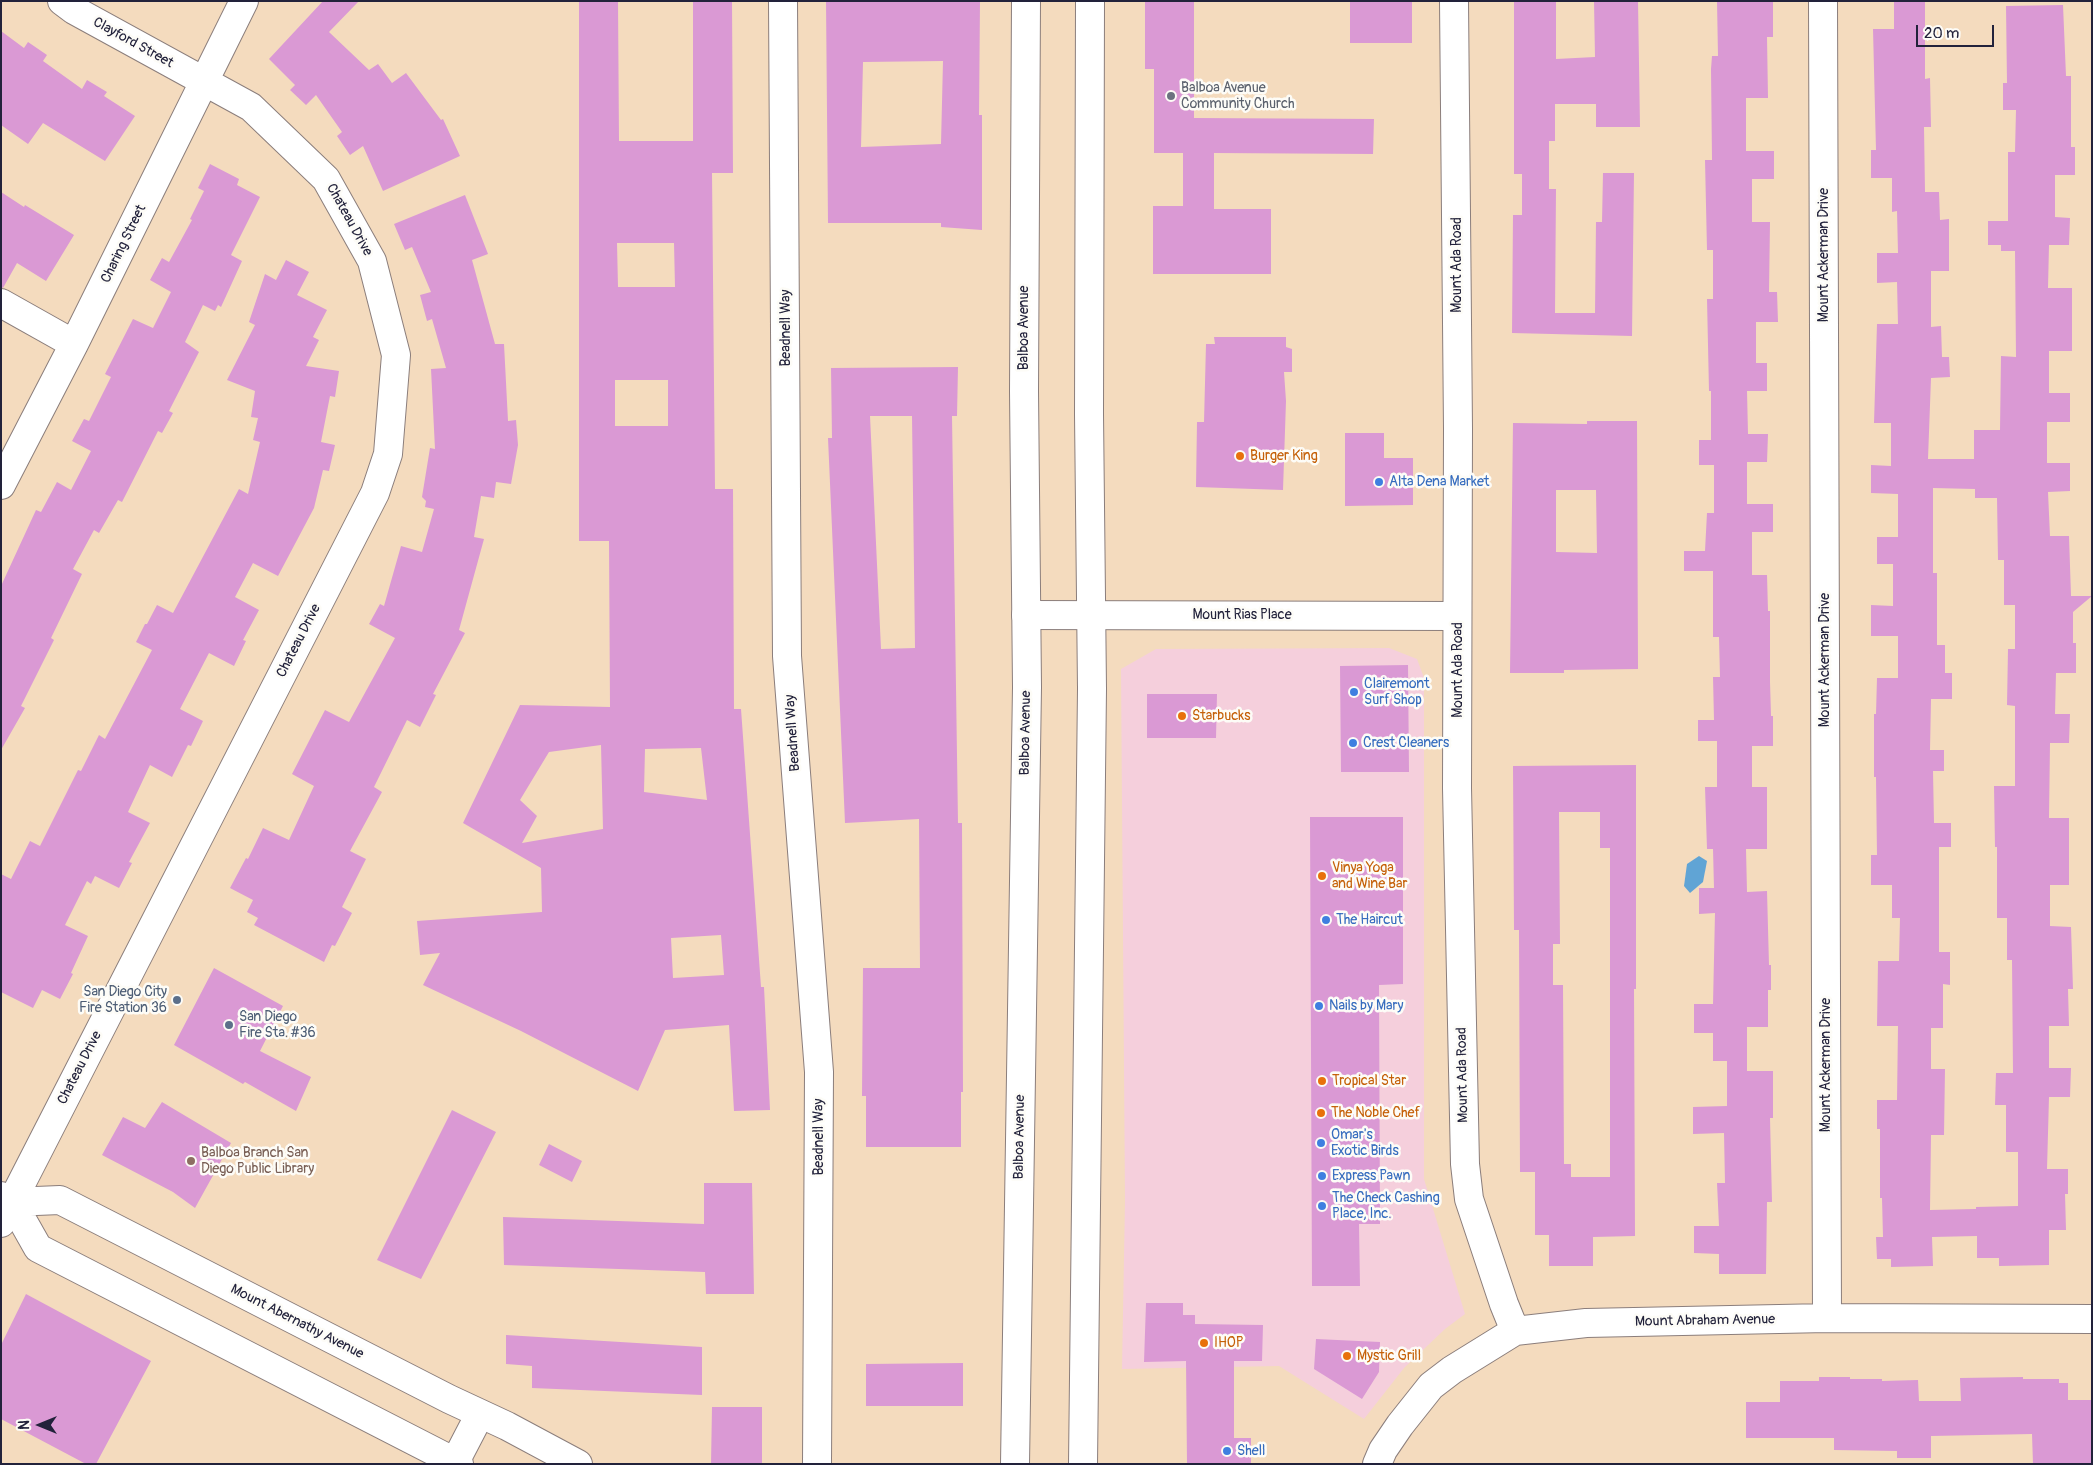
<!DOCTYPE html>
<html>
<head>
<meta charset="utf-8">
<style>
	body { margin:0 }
	#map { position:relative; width:2093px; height:1465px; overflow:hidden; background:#f4dbbe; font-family:Pangolin,sans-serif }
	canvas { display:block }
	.frame { position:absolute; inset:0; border:2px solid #22223b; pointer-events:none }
	.north { position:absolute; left:15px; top:1400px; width:50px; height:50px; -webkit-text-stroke:4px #fdfcf7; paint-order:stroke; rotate:270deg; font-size:14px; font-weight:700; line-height:20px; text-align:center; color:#22223b }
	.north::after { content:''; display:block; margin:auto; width:18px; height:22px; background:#22223b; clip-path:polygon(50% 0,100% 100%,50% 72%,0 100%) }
	.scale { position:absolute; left:1916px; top:25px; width:78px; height:22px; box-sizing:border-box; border:2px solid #22223b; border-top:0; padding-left:6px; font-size:15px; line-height:18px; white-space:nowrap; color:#22223b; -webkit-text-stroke:4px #fdfcf7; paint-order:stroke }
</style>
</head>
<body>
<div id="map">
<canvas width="2093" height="1465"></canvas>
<div class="frame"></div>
<div class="north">N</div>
<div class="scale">20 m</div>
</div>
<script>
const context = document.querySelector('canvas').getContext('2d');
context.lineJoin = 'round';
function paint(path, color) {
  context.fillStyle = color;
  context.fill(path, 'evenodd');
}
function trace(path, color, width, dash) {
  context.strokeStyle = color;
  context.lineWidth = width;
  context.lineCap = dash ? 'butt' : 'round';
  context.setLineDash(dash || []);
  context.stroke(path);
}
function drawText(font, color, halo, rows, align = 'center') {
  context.font = font + ' Pangolin,sans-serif';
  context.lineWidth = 5;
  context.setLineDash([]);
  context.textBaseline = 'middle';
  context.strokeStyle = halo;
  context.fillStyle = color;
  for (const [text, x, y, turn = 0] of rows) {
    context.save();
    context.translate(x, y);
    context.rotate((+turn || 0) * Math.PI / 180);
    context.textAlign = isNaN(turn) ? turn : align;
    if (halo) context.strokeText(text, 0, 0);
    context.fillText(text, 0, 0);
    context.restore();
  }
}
const built = new Path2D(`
	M 1389,648 L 1417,659 L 1424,678 L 1424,1179 L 1465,1314 L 1445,1329 L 1404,1368 L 1364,1419 L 1279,1366 L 1122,1369 L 1125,1201 L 1121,669 L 1156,649 Z`);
const water = new Path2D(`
	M 1699,856 L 1707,861 L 1703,882 L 1690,893 L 1684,886 L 1687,864 Z`);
const building = new Path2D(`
	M 323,1 L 359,1 L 329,32 L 369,70 L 378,64 L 392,83 L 406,73 L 441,120 L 443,119 L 460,156 L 383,191 L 363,146 L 350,155 L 337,136 L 342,132 L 316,95 L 306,105 L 290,90 L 295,85 L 269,59 Z
	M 579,1 L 618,1 L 619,141 L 693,141 L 693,1 L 732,1 L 733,173 L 712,173 L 715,489 L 733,489 L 734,709 L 741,709 L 761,987 L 764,987 L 770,1110 L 734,1111 L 729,1025 L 665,1030 L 638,1091 L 521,1031 L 423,985 L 440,953 L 420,955 L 417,921 L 542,912 L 541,868 L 463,823 L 520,705 L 610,707 L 609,541 L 579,541 ZM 617,243 L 674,243 L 675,287 L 618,287 ZM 615,380 L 668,380 L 668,426 L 615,426 ZM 601,745 L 603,829 L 522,843 L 537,816 L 520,800 L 549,752 ZM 701,748 L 707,800 L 644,792 L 645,749 ZM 721,935 L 724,975 L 673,978 L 671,938 Z
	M 826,1 L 980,1 L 979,115 L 982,115 L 982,230 L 941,227 L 941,223 L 828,223 ZM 943,61 L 941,144 L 861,147 L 863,62 Z
	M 1145,1 L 1194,1 L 1194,118 L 1374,119 L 1373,154 L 1214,153 L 1214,209 L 1271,209 L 1271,274 L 1153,274 L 1153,206 L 1183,206 L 1183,153 L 1154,153 L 1154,69 L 1145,69 Z
	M 1350,1 L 1412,1 L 1412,43 L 1350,43 Z
	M 1514,1 L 1556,1 L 1556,59 L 1595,57 L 1594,1 L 1638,1 L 1640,127 L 1596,127 L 1596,104 L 1555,104 L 1555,141 L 1549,141 L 1549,189 L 1556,189 L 1555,313 L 1595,313 L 1596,222 L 1602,222 L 1603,173 L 1634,173 L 1632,336 L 1512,333 L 1513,215 L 1522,215 L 1522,174 L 1514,174 Z
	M 1717,1 L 1773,1 L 1773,37 L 1767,37 L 1768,98 L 1746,98 L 1746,151 L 1774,151 L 1774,179 L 1752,179 L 1752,222 L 1770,222 L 1769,292 L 1777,292 L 1778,322 L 1756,322 L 1756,363 L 1767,363 L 1767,391 L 1747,391 L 1748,434 L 1768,434 L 1767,462 L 1747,462 L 1747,504 L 1773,504 L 1773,532 L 1752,532 L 1752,575 L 1767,575 L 1768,611 L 1770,611 L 1770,682 L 1771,716 L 1773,716 L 1773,746 L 1752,746 L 1752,787 L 1767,787 L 1767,849 L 1746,849 L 1747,892 L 1767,891 L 1769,965 L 1771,965 L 1771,990 L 1768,990 L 1768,1027 L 1747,1027 L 1747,1071 L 1773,1071 L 1773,1118 L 1770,1118 L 1772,1202 L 1767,1202 L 1766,1274 L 1719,1274 L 1719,1254 L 1694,1253 L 1694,1226 L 1719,1226 L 1717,1183 L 1725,1183 L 1724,1133 L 1693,1134 L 1693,1107 L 1727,1106 L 1727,1061 L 1713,1061 L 1713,1033 L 1694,1033 L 1694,1004 L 1713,1004 L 1715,913 L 1699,914 L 1699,888 L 1714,888 L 1713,849 L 1707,849 L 1705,787 L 1717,787 L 1717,741 L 1698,741 L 1698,720 L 1714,720 L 1713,677 L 1720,677 L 1719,637 L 1713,637 L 1713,571 L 1684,571 L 1684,551 L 1705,551 L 1707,513 L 1714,513 L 1714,465 L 1699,465 L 1699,440 L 1711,440 L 1711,391 L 1709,391 L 1707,299 L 1713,299 L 1713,250 L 1707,250 L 1705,160 L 1712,160 L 1711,69 L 1712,56 L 1718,56 Z
	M 1894,1 L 1925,1 L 1925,79 L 1930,78 L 1931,127 L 1924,127 L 1925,192 L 1939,192 L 1940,220 L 1949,219 L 1949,271 L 1931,271 L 1931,327 L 1941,326 L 1942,357 L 1949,357 L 1950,377 L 1931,378 L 1928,459 L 1974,459 L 1974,430 L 2000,430 L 2001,356 L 2016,357 L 2015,251 L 2001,251 L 2001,245 L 1988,245 L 1988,221 L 2008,221 L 2008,152 L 2015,152 L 2016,110 L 2003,110 L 2003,83 L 2007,83 L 2006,6 L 2063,5 L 2066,76 L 2071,76 L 2071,147 L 2075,147 L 2075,175 L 2055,175 L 2055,217 L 2070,218 L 2069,245 L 2049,245 L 2048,288 L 2072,288 L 2072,351 L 2049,351 L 2049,393 L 2070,393 L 2070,422 L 2047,422 L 2047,463 L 2070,463 L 2070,491 L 2048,492 L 2050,536 L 2069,536 L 2071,596 L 2092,596 L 2073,612 L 2073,643 L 2076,643 L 2076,673 L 2056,673 L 2055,714 L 2070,714 L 2069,743 L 2050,743 L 2049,818 L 2069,818 L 2069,885 L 2050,885 L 2050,926 L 2071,927 L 2073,989 L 2068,989 L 2069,1026 L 2049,1026 L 2049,1068 L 2071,1068 L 2070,1097 L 2049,1097 L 2047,1169 L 2068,1169 L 2068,1194 L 2065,1194 L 2066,1230 L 2049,1230 L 2049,1265 L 1999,1266 L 1999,1258 L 1977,1258 L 1977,1236 L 1932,1237 L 1933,1266 L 1891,1267 L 1891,1259 L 1877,1259 L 1876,1237 L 1883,1237 L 1882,1198 L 1880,1198 L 1880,1129 L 1877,1129 L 1877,1100 L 1897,1100 L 1898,1026 L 1877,1026 L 1878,961 L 1899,961 L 1900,918 L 1892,918 L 1892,885 L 1871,885 L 1871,855 L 1877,855 L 1876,777 L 1874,777 L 1874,714 L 1876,714 L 1877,678 L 1898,678 L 1898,636 L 1871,636 L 1871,605 L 1893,606 L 1893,564 L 1877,564 L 1877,537 L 1898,537 L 1898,494 L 1871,493 L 1871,465 L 1891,466 L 1891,423 L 1874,423 L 1877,324 L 1898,324 L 1897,282 L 1877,283 L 1877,253 L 1898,253 L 1897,211 L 1892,212 L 1892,178 L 1871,178 L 1871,150 L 1876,150 L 1873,29 L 1894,29 ZM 1933,488 L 1975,489 L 1975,498 L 1997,498 L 1998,560 L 2004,560 L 2004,605 L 2015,605 L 2015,649 L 2008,649 L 2007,705 L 2015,706 L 2015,786 L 1994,786 L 1995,847 L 1997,847 L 1997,918 L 2007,918 L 2007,960 L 2012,960 L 2013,1073 L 1996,1073 L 1995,1105 L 2006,1105 L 2006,1152 L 2018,1152 L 2018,1206 L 1976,1207 L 1976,1209 L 1930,1210 L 1931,1135 L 1944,1135 L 1945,1069 L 1931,1069 L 1931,1028 L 1943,1028 L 1943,984 L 1950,985 L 1950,952 L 1939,952 L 1939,847 L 1951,847 L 1951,823 L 1934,823 L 1933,771 L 1944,771 L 1944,750 L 1930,750 L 1931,699 L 1952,699 L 1952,673 L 1945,673 L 1945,645 L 1937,645 L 1937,573 L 1933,573 Z
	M 1,31 L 24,48 L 28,42 L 47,55 L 43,61 L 82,89 L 87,80 L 107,92 L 104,96 L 135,116 L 105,161 L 43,123 L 28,144 L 1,125 Z
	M 210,164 L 239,179 L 237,185 L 260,197 L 231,255 L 242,261 L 221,307 L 218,305 L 215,311 L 203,305 L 185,342 L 199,352 L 169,411 L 173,413 L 162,433 L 158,431 L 122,502 L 118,500 L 99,533 L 94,530 L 73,569 L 82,574 L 51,638 L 54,640 L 21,706 L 25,708 L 1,750 L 1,586 L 36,510 L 41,512 L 57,482 L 71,490 L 91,451 L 72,441 L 84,419 L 89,421 L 111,377 L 105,374 L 133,319 L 153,328 L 171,292 L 150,280 L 162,258 L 169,262 L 192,220 L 190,219 L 204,191 L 198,188 Z
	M 1,192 L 24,207 L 25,205 L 74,235 L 46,281 L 17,263 L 3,288 L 1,287 Z
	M 465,195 L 488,254 L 472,260 L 495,344 L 504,344 L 508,421 L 516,420 L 518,445 L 511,484 L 496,482 L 494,498 L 481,496 L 474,537 L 484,539 L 459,630 L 465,633 L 433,694 L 436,695 L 420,727 L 407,720 L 374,787 L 382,792 L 350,851 L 366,859 L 342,907 L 352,913 L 335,946 L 332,945 L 324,962 L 254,925 L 258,918 L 247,912 L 253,900 L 230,888 L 246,858 L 248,859 L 263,828 L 289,840 L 314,786 L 292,774 L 325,710 L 349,722 L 395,638 L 369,624 L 380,604 L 384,606 L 401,546 L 422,552 L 434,509 L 425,507 L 426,501 L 422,497 L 430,448 L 435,449 L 431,369 L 446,368 L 432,319 L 427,321 L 420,295 L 431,292 L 412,247 L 405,250 L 394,224 Z
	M 286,260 L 309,272 L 297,295 L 327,310 L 313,337 L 319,340 L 306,366 L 339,371 L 335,397 L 330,396 L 321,442 L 335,445 L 329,471 L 323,470 L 314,508 L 278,576 L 253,563 L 235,597 L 259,610 L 243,640 L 246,641 L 234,666 L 209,653 L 180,709 L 203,721 L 191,746 L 188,745 L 172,777 L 150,765 L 128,812 L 150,823 L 129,862 L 132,863 L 119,888 L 95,876 L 91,884 L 87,881 L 65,925 L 88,936 L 71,973 L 73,974 L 60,999 L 42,990 L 33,1008 L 1,992 L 1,874 L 11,879 L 30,841 L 40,846 L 78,770 L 81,771 L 99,735 L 105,739 L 152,650 L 136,642 L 145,624 L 147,624 L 157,605 L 173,613 L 239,489 L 248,494 L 260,442 L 253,440 L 258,418 L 251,417 L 255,391 L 227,380 L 255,325 L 249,322 L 265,274 L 276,280 Z
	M 1214,337 L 1286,337 L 1286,347 L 1292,349 L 1292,372 L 1284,372 L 1286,401 L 1283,490 L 1196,487 L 1197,422 L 1204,422 L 1206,344 L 1215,344 Z
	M 958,367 L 957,416 L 952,416 L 958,823 L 962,823 L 963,1092 L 961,1092 L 961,1147 L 866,1147 L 866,1096 L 862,1096 L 863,968 L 920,968 L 919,819 L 845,823 L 828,438 L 832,438 L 831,368 ZM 870,416 L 912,416 L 915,648 L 881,649 Z
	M 1587,421 L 1637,421 L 1638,669 L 1564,670 L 1564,673 L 1510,673 L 1513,423 L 1587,424 ZM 1556,490 L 1596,490 L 1597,553 L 1556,552 Z
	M 1345,433 L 1384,433 L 1384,458 L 1413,458 L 1413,505 L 1345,506 Z
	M 1408,665 L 1409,772 L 1341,772 L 1340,666 Z
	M 1147,694 L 1217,694 L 1216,738 L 1147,738 Z
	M 1636,765 L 1636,989 L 1634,989 L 1635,1236 L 1593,1237 L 1593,1266 L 1549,1266 L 1549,1235 L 1535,1235 L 1535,1172 L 1520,1172 L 1519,930 L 1514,930 L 1513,766 ZM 1559,812 L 1600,812 L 1600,848 L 1610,848 L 1610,1177 L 1571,1177 L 1571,1164 L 1564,1164 L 1563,985 L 1553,985 L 1553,944 L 1560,944 Z
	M 1310,817 L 1403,817 L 1403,984 L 1379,985 L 1380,1224 L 1359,1224 L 1360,1286 L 1312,1286 Z
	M 214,968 L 283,1006 L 260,1051 L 311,1077 L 296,1111 L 245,1082 L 243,1084 L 174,1045 Z
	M 162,1102 L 231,1143 L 195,1208 L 173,1192 L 102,1155 L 123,1117 L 145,1128 Z
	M 452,1110 L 496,1132 L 421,1279 L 377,1260 Z
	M 549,1144 L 582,1161 L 572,1182 L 539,1165 Z
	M 704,1183 L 752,1183 L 754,1294 L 706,1294 L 705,1272 L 504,1265 L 503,1217 L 704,1224 Z
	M 26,1294 L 151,1361 L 96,1464 L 86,1464 L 1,1419 L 1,1345 Z
	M 1146,1303 L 1183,1303 L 1183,1315 L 1195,1315 L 1195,1324 L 1263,1325 L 1262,1361 L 1234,1361 L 1234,1438 L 1251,1438 L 1251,1464 L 1187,1464 L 1186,1361 L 1144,1362 Z
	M 506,1335 L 702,1347 L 702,1395 L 532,1388 L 532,1366 L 506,1364 Z
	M 1316,1339 L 1380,1342 L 1379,1372 L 1362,1399 L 1314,1369 Z
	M 963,1363 L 963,1406 L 866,1406 L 866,1364 Z
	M 1819,1377 L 1850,1377 L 1850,1379 L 1882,1379 L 1882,1381 L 1918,1380 L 1919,1401 L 1961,1401 L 1960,1378 L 2023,1377 L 2023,1379 L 2059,1379 L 2059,1383 L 2068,1383 L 2068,1400 L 2092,1400 L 2091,1464 L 2033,1464 L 2032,1434 L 1931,1436 L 1931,1458 L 1897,1458 L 1897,1451 L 1834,1450 L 1834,1438 L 1746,1438 L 1746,1402 L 1780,1402 L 1780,1381 L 1819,1381 Z
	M 712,1407 L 762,1407 L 762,1464 L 711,1464 Z`);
const minor = new Path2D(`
	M 783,1 L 787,656 L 819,1072 L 817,1464
	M 1454,1 L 1458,429 L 1457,788 L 1465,1164 L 1469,1199 L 1504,1304 L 1515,1331
	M 1823,1 L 1827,1318
	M 1,303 L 74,344
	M 1,485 L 74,344 L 244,1
	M 1026,615 L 1457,616
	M 1,1223 L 375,493 L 388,454 L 396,355 L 372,261 L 326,179 L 251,107 L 74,10 L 62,1
	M 454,1464 L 480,1414
	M 1377,1464 L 1383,1450 L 1400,1425 L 1431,1386 L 1452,1370 L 1515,1331 L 1586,1323 L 1827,1318 L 2092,1319`);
const major = new Path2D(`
	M 1,1196 L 12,1202 L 60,1200 L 449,1399 L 507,1426 L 578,1464
	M 12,1202 L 38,1248 L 459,1464
	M 1015,1464 L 1027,687 L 1024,391 L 1026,1
	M 1083,1464 L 1092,689 L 1089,414 L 1090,1`);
const markers = [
	[1171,96,5,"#6b7280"],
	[1240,456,5,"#e8710a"],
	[1379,482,5,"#3f7fe0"],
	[1354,692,5,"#3f7fe0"],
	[1182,716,5,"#e8710a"],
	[1353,743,5,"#3f7fe0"],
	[1322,876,5,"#e8710a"],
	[1326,920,5,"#3f7fe0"],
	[177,1000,5,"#5c6f8a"],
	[1319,1006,5,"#3f7fe0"],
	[229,1025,5,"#5c6f8a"],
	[1322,1081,5,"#e8710a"],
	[1321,1113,5,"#e8710a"],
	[1321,1143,5,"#3f7fe0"],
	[191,1161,5,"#8d6e63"],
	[1322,1176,5,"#3f7fe0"],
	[1322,1206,5,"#3f7fe0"],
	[1204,1343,5,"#e8710a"],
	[1347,1356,5,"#e8710a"],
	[1227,1451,5,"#3f7fe0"]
];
const streetNames = [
	["Clayford Street",133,43,29],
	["Chateau Drive",349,220,61],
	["Charing Street",124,244,-64],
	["Mount Ackerman Drive",1824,255,-90],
	["Mount Ada Road",1457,265,-90],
	["Beadnell Way",786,328,-90],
	["Balboa Avenue",1024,328,-90],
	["Mount Rias Place",1242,615],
	["Chateau Drive",299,641,-63],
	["Mount Ackerman Drive",1825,660,-90],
	["Mount Ada Road",1458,670,-90],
	["Beadnell Way",793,733,-94],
	["Balboa Avenue",1026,733,-89],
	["Mount Ackerman Drive",1826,1065,-90],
	["Chateau Drive",80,1068,-63],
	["Mount Ada Road",1463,1075,-91],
	["Beadnell Way",819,1137,-90],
	["Balboa Avenue",1020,1137,-89],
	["Mount Abraham Avenue",1705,1321,-1],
	["Mount Abernathy Avenue",297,1322,27]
];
const worshipNames = [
	["Balboa Avenue",1181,88],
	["Community Church",1181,104]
];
const foodNames = [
	["Burger King",1250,456],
	["Starbucks",1192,716],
	["Vinya Yoga",1332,868],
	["and Wine Bar",1332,884],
	["Tropical Star",1332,1081],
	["The Noble Chef",1331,1113],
	["IHOP",1214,1343],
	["Mystic Grill",1357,1356]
];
const shopNames = [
	["Alta Dena Market",1389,482],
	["Clairemont",1364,684],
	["Surf Shop",1364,700],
	["Crest Cleaners",1363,743],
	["The Haircut",1336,920],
	["Nails by Mary",1329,1006],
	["Omar's",1331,1135],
	["Exotic Birds",1331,1151],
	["Express Pawn",1332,1176],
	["The Check Cashing",1332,1198],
	["Place, Inc.",1332,1214],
	["Shell",1237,1451]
];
const serviceNames = [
	["San Diego City",167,992],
	["Fire Station 36",167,1008],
	["San Diego",239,1017,"left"],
	["Fire Sta. #36",239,1033,"left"]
];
const educationNames = [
	["Balboa Branch San",201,1153],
	["Diego Public Library",201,1169]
];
paint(built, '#f5cfdc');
paint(water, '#60a4d5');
paint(building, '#da99d4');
trace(minor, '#8b7e7c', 30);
trace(major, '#8b7e7c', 30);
trace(minor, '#fff', 28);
trace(major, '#fff', 28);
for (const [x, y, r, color] of markers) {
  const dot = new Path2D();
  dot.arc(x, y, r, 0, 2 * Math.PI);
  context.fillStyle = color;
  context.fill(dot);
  trace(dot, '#fdfcf7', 2);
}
drawText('14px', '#22223b', '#fdfcf7', streetNames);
drawText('14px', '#5b616d', '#fdfcf7', worshipNames, 'left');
drawText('14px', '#c56008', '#fdfcf7', foodNames, 'left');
drawText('14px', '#366cbe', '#fdfcf7', shopNames, 'left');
drawText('14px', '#4e5e75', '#fdfcf7', serviceNames, 'right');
drawText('14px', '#785e54', '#fdfcf7', educationNames, 'left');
</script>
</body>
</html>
